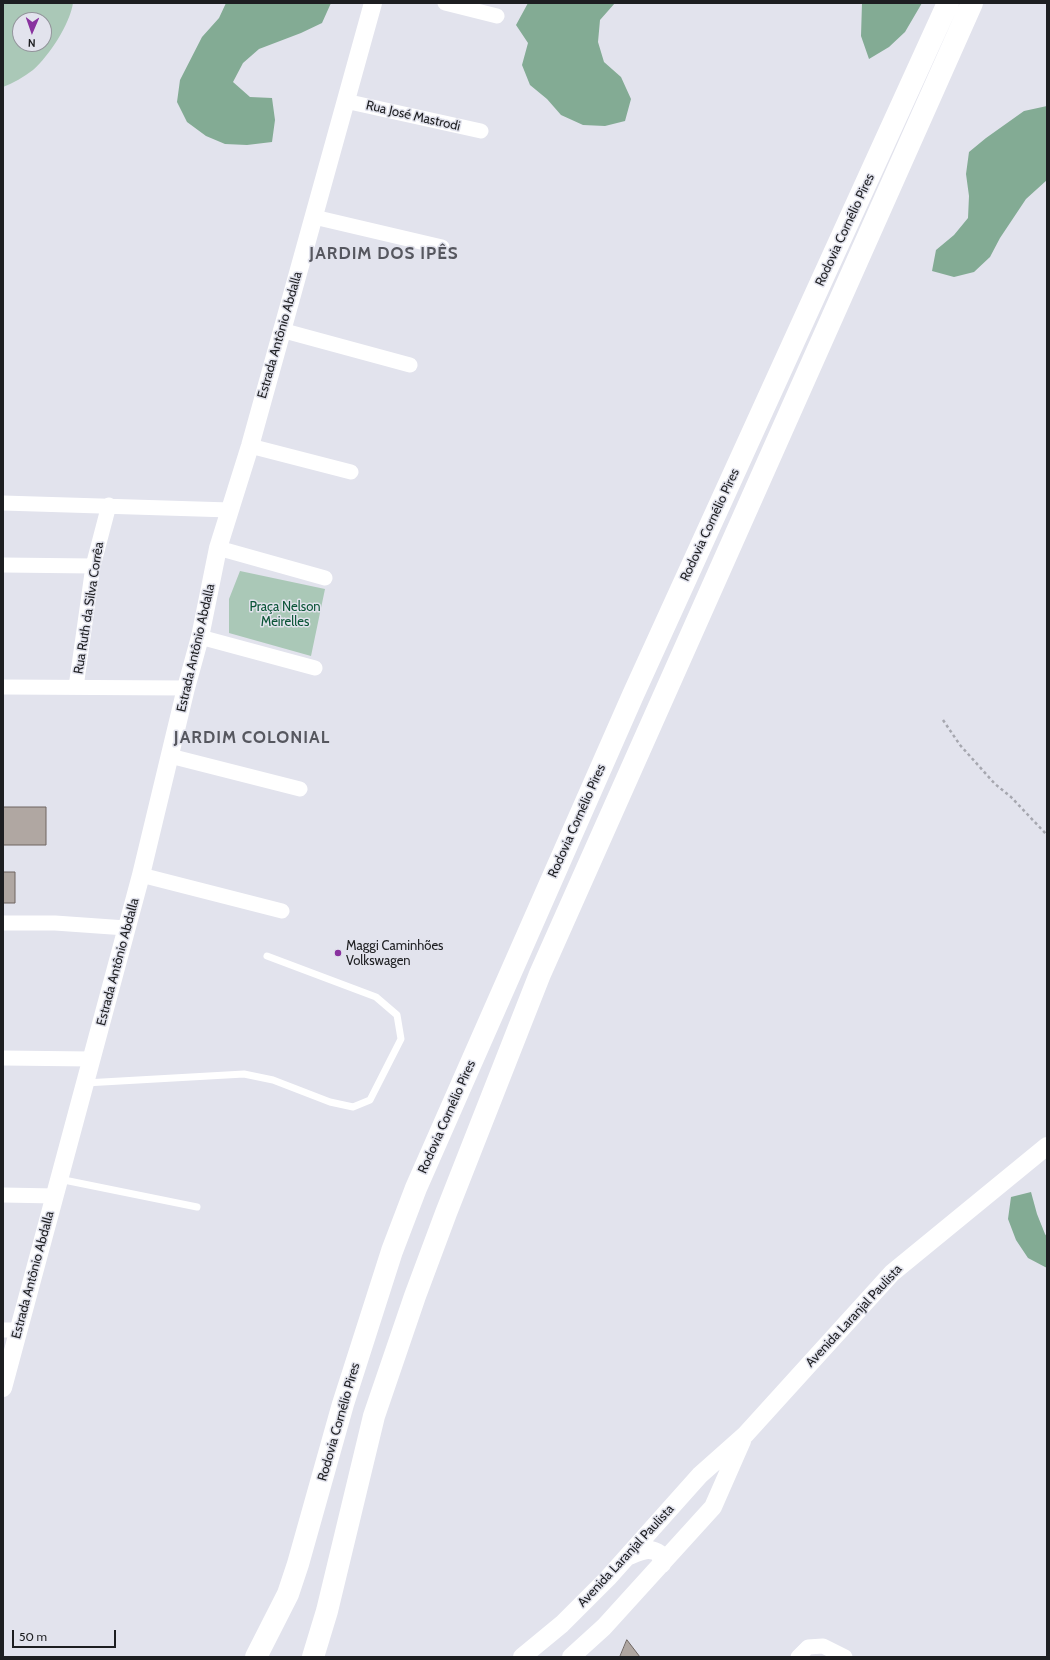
<!DOCTYPE html>
<html>
<head>
<meta charset="utf-8">
<style>
	body { margin:0 }
	#map { position:relative; width:1050px; height:1660px; overflow:hidden; background:#e2e3ed; font-family:Cabin,sans-serif }
	canvas { display:block }
	.frame { position:absolute; inset:0; border:4px solid #1d1e21; pointer-events:none }
	.north { position:absolute; left:12px; top:12px; width:40px; height:40px; box-sizing:border-box; background:#e2e3ed; border:1px solid #93949b; border-radius:50%; rotate:182deg; font-size:11px; font-weight:700; line-height:16px; text-align:center; color:#1d1e21 }
	.north::after { content:''; display:block; margin:auto; width:14px; height:18px; background:#89329f; clip-path:polygon(50% 0,100% 100%,50% 72%,0 100%) }
	.scale { position:absolute; left:12px; top:1630px; width:104px; height:18px; box-sizing:border-box; border:2px solid #1d1e21; border-top:0; padding-left:5px; font-size:12px; line-height:14px; white-space:nowrap; color:#1d1e21; -webkit-text-stroke:3px #e2e3ed; paint-order:stroke }
</style>
</head>
<body>
<div id="map">
<canvas width="1050" height="1660"></canvas>
<div class="frame"></div>
<div class="north">N</div>
<div class="scale">50 m</div>
</div>
<script>
const context = document.querySelector('canvas').getContext('2d');
context.lineJoin = 'round';
function paint(path, color) {
  context.fillStyle = color;
  context.fill(path, 'evenodd');
}
function trace(path, color, width, dash) {
  context.strokeStyle = color;
  context.lineWidth = width;
  context.lineCap = dash ? 'butt' : 'round';
  context.setLineDash(dash || []);
  context.stroke(path);
}
function drawText(font, color, halo, rows, align = 'center') {
  context.font = font + ' Cabin,sans-serif';
  context.lineWidth = 3;
  context.setLineDash([]);
  context.textBaseline = 'middle';
  context.strokeStyle = halo;
  context.fillStyle = color;
  for (const [text, x, y, turn = 0] of rows) {
    context.save();
    context.translate(x, y);
    context.rotate((+turn || 0) * Math.PI / 180);
    context.textAlign = isNaN(turn) ? turn : align;
    if (halo) context.strokeText(text, 0, 0);
    context.fillText(text, 0, 0);
    context.restore();
  }
}
const green = new Path2D(`
	M 3,3 L 73,3 C 70,24 49,56 33,70 C 24,77 13,83 3,87 ZM 20,20 L 44,20 L 44,44 L 20,44 Z
	M 240,571 L 325,589 L 311,656 L 229,633 L 229,599 Z`);
const forest = new Path2D(`
	M 226,3 L 331,3 L 322,23 L 301,33 L 259,49 L 243,63 L 233,82 L 250,97 L 272,98 L 275,120 L 272,142 L 247,145 L 225,144 L 206,136 L 187,122 L 177,102 L 180,80 L 202,37 L 219,18 Z
	M 528,3 L 615,3 L 600,20 L 598,42 L 604,62 L 621,77 L 631,99 L 625,121 L 605,126 L 583,125 L 561,115 L 547,99 L 530,85 L 522,65 L 528,43 L 516,25 Z
	M 862,3 L 922,3 L 905,32 L 889,47 L 869,59 L 861,36 Z
	M 1047,106 L 1047,180 L 1026,199 L 1000,238 L 990,257 L 974,272 L 954,277 L 932,271 L 936,250 L 954,235 L 968,218 L 969,196 L 966,174 L 969,152 L 986,138 L 1024,111 Z
	M 1031,1192 L 1037,1214 L 1045,1234 L 1047,1237 L 1047,1268 L 1028,1258 L 1016,1240 L 1008,1219 L 1011,1197 Z`);
const building = new Path2D(`
	M 3,807 L 46,807 L 46,845 L 3,845 Z
	M 3,872 L 15,872 L 15,903 L 3,903 Z
	M 627,1640 L 640,1657 L 620,1657 Z`);
const path = new Path2D(`
	M 943,720 L 960,745 L 995,784 L 1011,797 L 1047,835`);
const service = new Path2D(`
	M 85,1083 L 244,1074 L 273,1080 L 330,1102 L 353,1107 L 370,1100 L 401,1039 L 397,1015 L 376,997 L 267,956
	M 59,1179 L 197,1207`);
const minor = new Path2D(`
	M 445,3 L 497,16
	M 345,101 L 481,131
	M 314,217 L 442,247
	M 281,330 L 410,365
	M 250,446 L 351,472
	M 3,503 L 230,510
	M 218,548 L 325,578
	M 3,565 L 93,566
	M 200,637 L 315,668
	M 3,687 L 186,688
	M 76,687 L 93,566 L 109,505
	M 170,756 L 300,789
	M 141,875 L 282,911
	M 3,923 L 55,923 L 126,928
	M 3,1058 L 91,1059
	M 3,1195 L 55,1196
	M 3,1330 L 19,1330
	M 798,1657 L 808,1647 L 823,1646 L 845,1657`);
const tertiary = new Path2D(`
	M 3,1388 L 141,875 L 186,688 L 200,637 L 218,548 L 250,446 L 373,3
	M 627,1557 C 639,1552 649,1546 660,1554 L 662,1564
	M 522,1657 L 562,1624 L 608,1578 L 700,1475 L 745,1435 L 892,1273 L 1047,1146
	M 571,1657 L 604,1627 L 713,1507 L 742,1441`);
const primary = new Path2D(`
	M 256,1657 L 288,1594 L 298,1564 L 343,1404 L 392,1251 L 416,1188 L 633,695 L 948,3
	M 313,1657 L 327,1611 L 374,1416 L 415,1296 L 446,1213 L 540,974 L 972,3`);
const markers = [
	[338,953,4,"#89329f"]
];
const streetNames = [
	["Rua José Mastrodi",413,116,13],
	["Rodovia Cornélio Pires",845,230,-65],
	["Estrada Antônio Abdalla",280,335,-74],
	["Rodovia Cornélio Pires",710,525,-65],
	["Rua Ruth da Silva Corrêa",89,608,-81],
	["Estrada Antônio Abdalla",196,648,-77],
	["Rodovia Cornélio Pires",577,821,-66],
	["Estrada Antônio Abdalla",118,962,-75],
	["Rodovia Cornélio Pires",447,1117,-66],
	["Estrada Antônio Abdalla",33,1275,-75],
	["Avenida Laranjal Paulista",854,1316,-47],
	["Rodovia Cornélio Pires",339,1422,-74],
	["Avenida Laranjal Paulista",626,1556,-47]
];
const parkNames = [
	["Praça Nelson",285,607],
	["Meirelles",285,622]
];
const poiNames = [
	["Maggi Caminhões",346,946],
	["Volkswagen",346,961]
];
const districtNames = [
	["JARDIM DOS IPÊS",384,254],
	["JARDIM COLONIAL",252,738]
];
paint(green, '#aac8b7');
paint(forest, '#83ab94');
paint(building, '#b0a7a2');
trace(building, '#6e6561', 1);
trace(path, '#a6a7af', 2.5, [3, 3]);
trace(service, '#fff', 7);
trace(minor, '#fff', 15);
trace(tertiary, '#fff', 18);
trace(primary, '#fff', 22);
for (const [x, y, r, color] of markers) {
  const dot = new Path2D();
  dot.arc(x, y, r, 0, 2 * Math.PI);
  context.fillStyle = color;
  context.fill(dot);
  trace(dot, '#e2e3ed', 1.5);
}
drawText('13px', '#1d1e21', '#e2e3ed', streetNames);
drawText('13px', '#0a5436', '#e2e3ed', parkNames);
drawText('13px', '#1d1e21', '#e2e3ed', poiNames, 'left');
context.letterSpacing = '1px';
drawText('bold 17px', '#56575f', '#e2e3ed', districtNames);
context.letterSpacing = '0px';
</script>
</body>
</html>
